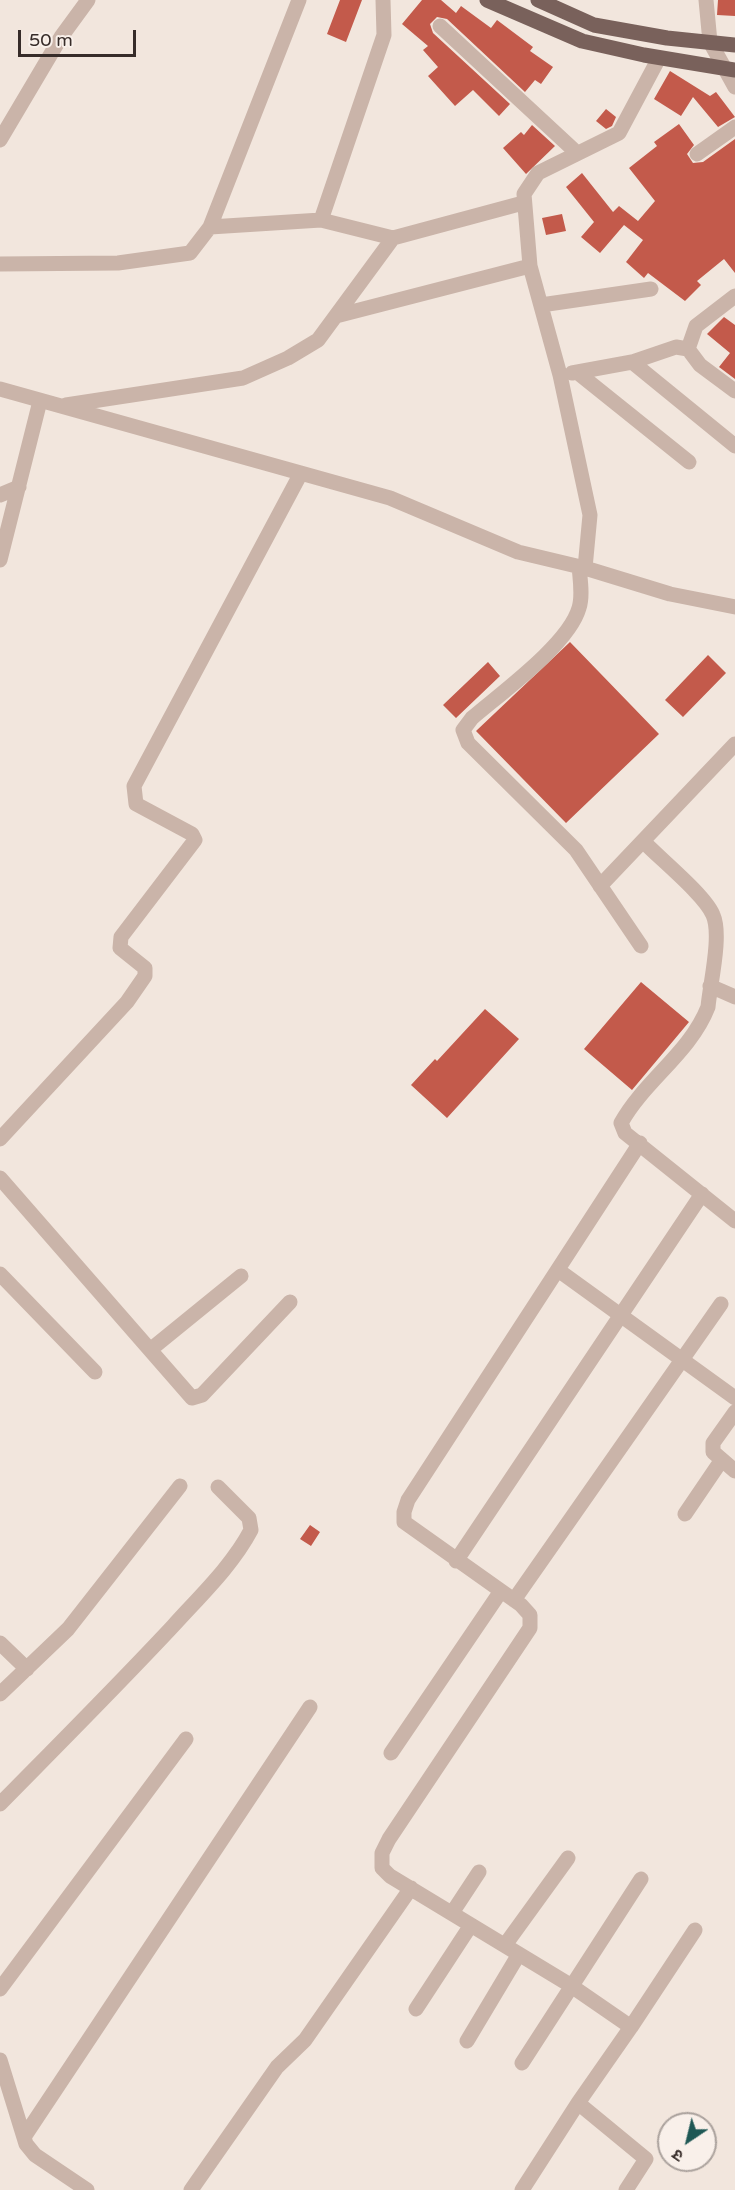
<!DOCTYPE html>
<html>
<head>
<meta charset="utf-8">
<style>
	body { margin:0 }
	#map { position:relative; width:735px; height:2190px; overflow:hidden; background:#f2e6dd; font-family:"Varela Round","Noto Sans Devanagari",sans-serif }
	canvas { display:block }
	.north { position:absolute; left:657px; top:2112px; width:60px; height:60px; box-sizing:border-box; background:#f9f0ea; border:2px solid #aba29d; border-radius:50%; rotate:215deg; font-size:16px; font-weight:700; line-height:24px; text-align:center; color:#372c29 }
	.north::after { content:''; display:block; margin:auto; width:21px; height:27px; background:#1f5855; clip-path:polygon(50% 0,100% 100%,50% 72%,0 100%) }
	.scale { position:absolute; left:18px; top:30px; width:118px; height:27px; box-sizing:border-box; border:3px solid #372c29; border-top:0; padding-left:8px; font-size:18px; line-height:21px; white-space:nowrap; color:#372c29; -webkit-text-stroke:4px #f9f0ea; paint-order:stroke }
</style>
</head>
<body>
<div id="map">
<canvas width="735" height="2190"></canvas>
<div class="north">उ</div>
<div class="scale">50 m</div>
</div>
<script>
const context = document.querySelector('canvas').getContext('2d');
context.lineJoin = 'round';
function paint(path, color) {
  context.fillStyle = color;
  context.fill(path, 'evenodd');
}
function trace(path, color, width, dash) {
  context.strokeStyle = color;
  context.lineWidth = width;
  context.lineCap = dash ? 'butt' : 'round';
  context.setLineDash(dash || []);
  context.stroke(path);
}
const building = new Path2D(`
	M 340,0 L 362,0 L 346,42 L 327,34 Z
	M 422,0 L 441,0 L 456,13 L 461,6 L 491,28 L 497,20 L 533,47 L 530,51 L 553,67 L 541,84 L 535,80 L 525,92 L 447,19 L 437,17 L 430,24 L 433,33 L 510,104 L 499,116 L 473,90 L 455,106 L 428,76 L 438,67 L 423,50 L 428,46 L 402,24 Z
	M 718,0 L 735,0 L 735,16 L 717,15 Z
	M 670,71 L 710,96 L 716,92 L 735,117 L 718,127 L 693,97 L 681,116 L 654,99 Z
	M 606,109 L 616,117 L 612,126 L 606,129 L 596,121 Z
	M 679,124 L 694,145 L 687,154 L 693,163 L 703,162 L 735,139 L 735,273 L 724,259 L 697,281 L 701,285 L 685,301 L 648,273 L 644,278 L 626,262 L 643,240 L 624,225 L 600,253 L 581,237 L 594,222 L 566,187 L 582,173 L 613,212 L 619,206 L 638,221 L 655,201 L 629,168 L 657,146 L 654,142 Z
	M 532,125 L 555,146 L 526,174 L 503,148 L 521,132 L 524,135 Z
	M 562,214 L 566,231 L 546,235 L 542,218 Z
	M 724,317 L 735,325 L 735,379 L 719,367 L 730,353 L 707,334 Z
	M 570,642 L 659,734 L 566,823 L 476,731 Z
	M 708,655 L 726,673 L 683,717 L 665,700 Z
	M 488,662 L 500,676 L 456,718 L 443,705 Z
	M 641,982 L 689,1022 L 632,1090 L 584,1049 Z
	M 485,1009 L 519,1039 L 447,1118 L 411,1085 L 435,1059 L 437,1061 Z
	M 310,1525 L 320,1532 L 311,1546 L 300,1539 Z`);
const minor = new Path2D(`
	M 706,0 L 710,42 L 735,87
	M 440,26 L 577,153
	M 0,140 L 61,37 L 88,0
	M 697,154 L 735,127
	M 321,220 L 384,35 L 383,0
	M 210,227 L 299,0
	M 0,264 L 118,263 L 190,253 L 210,227 L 321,220 L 393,238 L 523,203
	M 735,296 L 696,326 L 688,349 L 700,365 L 735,391
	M 541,305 L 651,289
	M 336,316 L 530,266
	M 632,362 L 735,446
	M 572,373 L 632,362 L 676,347 L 688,349
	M 578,373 L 689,462
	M 0,389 L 390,498 L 518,552 L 585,568 L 670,594 L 735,607
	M 66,405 L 243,378 L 288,358 L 318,340 L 393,238
	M 0,495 L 19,487
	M 0,560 L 40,401
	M 579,566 C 580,579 583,596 579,608 C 569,644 501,693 472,718 L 463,730 L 468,743 L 576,850 L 641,946
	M 585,568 L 590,515 L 560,375 L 530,266 L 524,194 L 538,173 L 619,133 L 659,58
	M 643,841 C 659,858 705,895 713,915 C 722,935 710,984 708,1007 C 690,1053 645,1080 621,1123 L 625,1133 L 735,1221
	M 600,886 L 735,744
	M 710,986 L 735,997
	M 0,1139 L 127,1002 L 145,976 L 145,968 L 120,948 L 121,937 L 195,840 L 192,834 L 136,804 L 134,786 L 301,473
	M 0,1178 L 192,1398 L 202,1395 L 290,1302
	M 558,1270 L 735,1398
	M 0,1274 L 95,1372
	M 150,1350 L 241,1276
	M 735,1412 L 713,1443 L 713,1452 L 735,1471
	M 685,1514 L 721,1461
	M 456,1561 L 702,1194
	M 514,1600 L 721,1304
	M 0,1643 L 27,1669
	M 0,1694 L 68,1629 L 180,1486
	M 391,1753 L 501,1591
	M 0,1804 C 58,1745 117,1686 173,1626 C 200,1596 232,1566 251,1530 L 249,1518 L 218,1487
	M 452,1913 L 479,1872
	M 505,1945 L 568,1858
	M 0,1989 L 186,1739
	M 416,2009 L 471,1925
	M 631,2027 L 695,1930
	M 467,2041 L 519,1954
	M 0,2060 L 26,2144 L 35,2155 L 87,2190
	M 522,2063 L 641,1879
	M 24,2137 L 310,1707
	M 191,2190 L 277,2067 L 305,2040 L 411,1888
	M 522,2190 L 578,2103
	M 626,2190 L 646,2159 L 578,2103 L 631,2027 L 570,1985 L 390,1876 L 382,1868 L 382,1853 L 389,1839 L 530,1628 L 530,1615 L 521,1605 L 404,1522 L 404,1512 L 408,1500 L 640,1143`);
const primary = new Path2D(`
	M 487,0 L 582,41 L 644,55 L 735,70
	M 538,0 L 594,25 L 667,38 L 735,45`);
paint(building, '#c35a4b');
trace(minor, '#cab4a9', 15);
trace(primary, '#79615b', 15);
</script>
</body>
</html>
